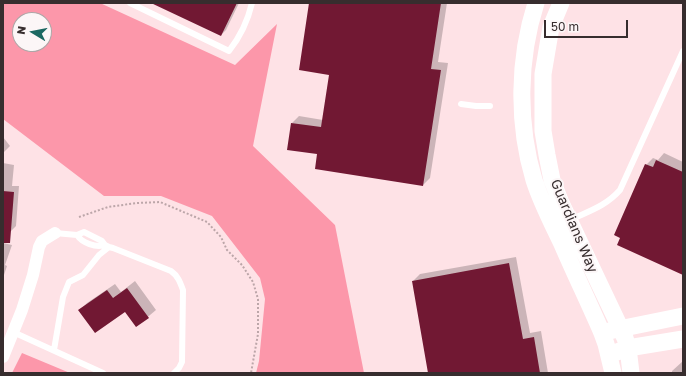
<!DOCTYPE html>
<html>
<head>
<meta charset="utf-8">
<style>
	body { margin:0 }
	#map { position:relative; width:686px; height:376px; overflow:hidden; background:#fee2e6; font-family:"Golos Text",sans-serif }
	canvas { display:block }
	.frame { position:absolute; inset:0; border:4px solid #372d2e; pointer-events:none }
	.north { position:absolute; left:12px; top:12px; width:40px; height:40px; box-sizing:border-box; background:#fcf6f7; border:1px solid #ada6a7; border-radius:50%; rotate:280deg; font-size:11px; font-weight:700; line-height:16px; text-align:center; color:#372d2e }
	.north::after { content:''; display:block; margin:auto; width:14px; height:18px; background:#1c6862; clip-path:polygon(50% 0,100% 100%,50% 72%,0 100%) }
	.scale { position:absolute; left:544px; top:20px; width:84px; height:18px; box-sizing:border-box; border:2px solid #372d2e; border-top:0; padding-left:5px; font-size:12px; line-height:14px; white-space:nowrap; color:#372d2e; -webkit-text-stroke:3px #fcf6f7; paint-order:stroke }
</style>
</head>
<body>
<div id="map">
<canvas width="686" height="376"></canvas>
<div class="frame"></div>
<div class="north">N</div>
<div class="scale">50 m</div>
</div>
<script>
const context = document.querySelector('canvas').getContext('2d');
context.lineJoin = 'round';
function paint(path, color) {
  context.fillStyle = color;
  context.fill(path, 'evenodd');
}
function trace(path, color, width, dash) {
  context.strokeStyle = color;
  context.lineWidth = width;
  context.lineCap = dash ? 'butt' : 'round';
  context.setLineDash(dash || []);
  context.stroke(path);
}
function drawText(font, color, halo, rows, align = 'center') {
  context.font = font + ' "Golos Text",sans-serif';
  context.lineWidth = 4;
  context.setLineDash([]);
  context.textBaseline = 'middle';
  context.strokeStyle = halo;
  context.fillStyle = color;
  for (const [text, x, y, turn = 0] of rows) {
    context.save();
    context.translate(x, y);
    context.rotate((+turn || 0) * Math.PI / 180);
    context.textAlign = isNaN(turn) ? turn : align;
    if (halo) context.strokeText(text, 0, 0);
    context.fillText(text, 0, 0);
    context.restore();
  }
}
const forest = new Path2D(`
	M 3,3 L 100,3 L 235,65 L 277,24 L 253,146 L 335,225 L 364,373 L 256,373 L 259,361 L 265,299 L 260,278 L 212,216 L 161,196 L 104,196 L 3,119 ZM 20,20 L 44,20 L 44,44 L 20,44 Z
	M 22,353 L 70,373 L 12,373 Z`);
const shadow = new Path2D(`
	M 153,3 L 239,3 L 226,30 L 221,35 Z
	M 310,3 L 447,3 L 438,62 L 448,63 L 430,178 L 423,185 L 318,153 L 292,123 L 299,116 L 323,120 L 330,74 Z
	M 3,137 L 10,146 L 3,153 Z
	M 664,153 L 683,162 L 683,274 L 646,165 L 653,158 L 658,160 Z
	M 3,163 L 14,165 L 12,186 L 19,186 L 16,226 L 10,232 L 3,231 Z
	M 3,243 L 12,245 L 5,265 L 7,266 L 3,278 Z
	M 516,257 L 530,333 L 541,331 L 548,373 L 429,373 L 413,281 L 420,274 Z
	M 135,281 L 156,310 L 137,326 L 125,311 L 80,310 L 87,303 L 115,284 L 121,292 Z
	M 683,361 L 683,373 L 672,373 L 672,371 Z`);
const building = new Path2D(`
	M 151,3 L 237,3 L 221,36 Z
	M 309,3 L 441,3 L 431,69 L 441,70 L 423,186 L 315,169 L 317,154 L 287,150 L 291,123 L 321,127 L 329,75 L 299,70 Z
	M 656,160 L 683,172 L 683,275 L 617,245 L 620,238 L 614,235 L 645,164 L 653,167 Z
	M 3,191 L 14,192 L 10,243 L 3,243 Z
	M 509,263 L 523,339 L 534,337 L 540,373 L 428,373 L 412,281 Z
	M 127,288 L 149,318 L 136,327 L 125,312 L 95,333 L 78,310 L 107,290 L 113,298 Z`);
const path = new Path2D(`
	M 79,217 L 108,207 L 137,203 L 160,202 L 207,222 L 221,237 L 227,250 L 242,265 L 253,282 L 258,299 L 258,334 L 251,373`);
const lane = new Path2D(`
	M 130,3 L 229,51 C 240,37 248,20 252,3
	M 461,104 L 476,106 L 490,106
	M 570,220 C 589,211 606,206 620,190 L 683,51
	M 55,233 L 77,235 L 84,232 L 102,241 L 105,245 L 109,247
	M 77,235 C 82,243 96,248 105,245
	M 13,332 L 103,373
	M 54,350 L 63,297 L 69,282 L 83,275 L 99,255 L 109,247 L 113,248 L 171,271 C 178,276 180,282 183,290 L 182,362 L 179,368 L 174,373`);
const street = new Path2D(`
	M 3,357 L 22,310 L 33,275 L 39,247 L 42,241 L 55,233`);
const secondary = new Path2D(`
	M 536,3 C 518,59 517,123 534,180 C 541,202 552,223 562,244 C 575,274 589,303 602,333 L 606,344 L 613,373
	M 561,3 L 551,27 L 543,74 L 543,131 L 547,155 L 552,180 L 561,203 L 625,338 L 628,348 L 631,373
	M 609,331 L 683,316
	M 617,352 L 628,348 L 683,339`);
const streetNames = [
	["Guardians Way",574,226,67]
];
paint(forest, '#fc97aa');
paint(shadow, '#0003');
paint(building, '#711833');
trace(path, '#bca6a9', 2, [2, 2]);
trace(lane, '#fff', 6);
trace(street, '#fff', 12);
trace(secondary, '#fff', 17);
drawText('14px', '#372d2e', '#fcf6f7', streetNames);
</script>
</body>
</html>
